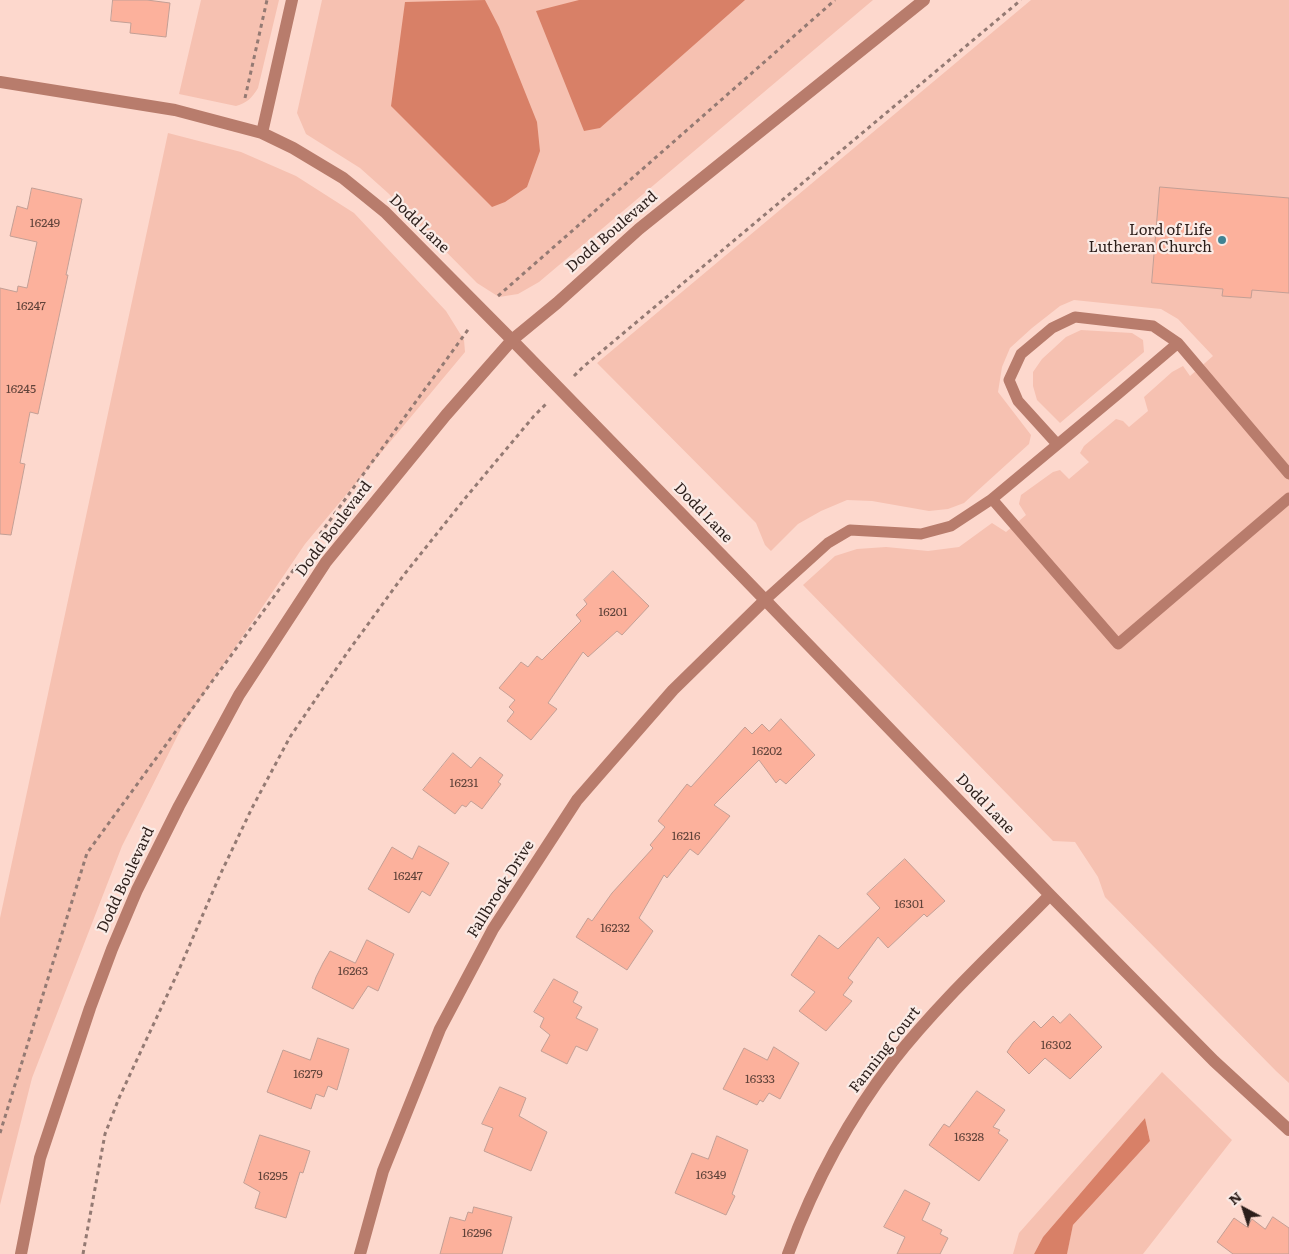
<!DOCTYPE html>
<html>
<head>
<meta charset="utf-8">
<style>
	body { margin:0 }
	#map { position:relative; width:1289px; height:1254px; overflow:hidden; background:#fdd8cd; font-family:Literata,serif }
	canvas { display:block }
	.north { position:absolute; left:1219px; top:1184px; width:50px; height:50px; -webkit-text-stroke:4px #faebe6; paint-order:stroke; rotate:320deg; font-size:14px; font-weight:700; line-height:20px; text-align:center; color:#2c1e1a }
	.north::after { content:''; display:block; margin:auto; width:18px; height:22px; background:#2c1e1a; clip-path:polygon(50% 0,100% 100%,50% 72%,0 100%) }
</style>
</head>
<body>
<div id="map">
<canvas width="1289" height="1254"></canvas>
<div class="north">N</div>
</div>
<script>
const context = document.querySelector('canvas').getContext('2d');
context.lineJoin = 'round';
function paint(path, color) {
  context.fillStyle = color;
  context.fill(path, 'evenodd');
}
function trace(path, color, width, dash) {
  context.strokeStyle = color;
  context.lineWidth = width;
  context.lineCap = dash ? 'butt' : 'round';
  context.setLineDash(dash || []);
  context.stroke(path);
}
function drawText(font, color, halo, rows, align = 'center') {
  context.font = font + ' Literata,serif';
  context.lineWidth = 4.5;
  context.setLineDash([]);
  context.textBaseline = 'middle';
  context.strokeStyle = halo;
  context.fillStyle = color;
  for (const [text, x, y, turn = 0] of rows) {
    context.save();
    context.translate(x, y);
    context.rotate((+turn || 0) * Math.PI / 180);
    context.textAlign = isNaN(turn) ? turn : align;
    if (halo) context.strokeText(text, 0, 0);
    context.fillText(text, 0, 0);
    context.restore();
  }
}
const green = new Path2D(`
	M 201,0 L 279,0 L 258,88 C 252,98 247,103 236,106 L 179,94 Z
	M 322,0 L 873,0 L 539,282 L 518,294 L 499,297 L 477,283 L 388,193 L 360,168 L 306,134 L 297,113 Z
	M 1031,0 L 1289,0 L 1289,1083 L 1276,1071 L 1105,897 L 1098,877 L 1075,842 L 1053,841 L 803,585 L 835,556 L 857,549 L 886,547 L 928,551 L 959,547 L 992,523 L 1006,532 L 1026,515 L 1019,504 L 1021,495 L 1053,472 L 1060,470 L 1069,479 L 1089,462 L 1080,453 L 1084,446 L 1116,419 L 1123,421 L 1129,427 L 1148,411 L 1144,397 L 1172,372 L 1183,366 L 1190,376 L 1213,356 L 1178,319 L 1161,309 L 1074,300 L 1060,306 L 1032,328 L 1010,348 L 1002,367 L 998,392 L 1031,435 L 1029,444 L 964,503 L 948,509 L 929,511 L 872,501 L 847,500 L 821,511 L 798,524 L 771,551 L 765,545 L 756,523 L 597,363 Z
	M 168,133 L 241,152 L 296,176 L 354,213 L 446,311 L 464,340 L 465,352 L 305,544 L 184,723 L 122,846 L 32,1078 L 0,1205 L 0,918 Z
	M 1081,330 L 1132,333 L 1143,340 L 1144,352 L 1060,423 L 1037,400 L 1033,386 L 1033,372 L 1042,359 L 1066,337 Z
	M 1162,1072 L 1232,1140 L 1143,1254 L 1067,1254 L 1067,1252 L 1073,1225 L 1150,1141 L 1145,1118 L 1043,1237 L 1034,1254 L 1013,1254 L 1019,1233 Z`);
const water = new Path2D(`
	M 485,0 L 499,27 L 537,122 L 540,151 L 527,187 L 505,202 L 492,207 L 391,106 L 405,2 Z
	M 579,0 L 745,0 L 600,128 L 584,131 L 536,11 Z
	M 1145,1118 L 1150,1141 L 1073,1225 L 1067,1254 L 1034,1254 L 1043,1237 Z`);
const building = new Path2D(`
	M 113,0 L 147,0 L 170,3 L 166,37 L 130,33 L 131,23 L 111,21 Z
	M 1160,187 L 1289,198 L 1289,293 L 1252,290 L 1251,298 L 1222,296 L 1223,289 L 1152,283 Z
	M 32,188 L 82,199 L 66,275 L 68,275 L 38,414 L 30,412 L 20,463 L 25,464 L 11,535 L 0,534 L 0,288 L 17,292 L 18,286 L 27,288 L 37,242 L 10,236 L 17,206 L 27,209 Z
	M 613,571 L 649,606 L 622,635 L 617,631 L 588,657 L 583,652 L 548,703 L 557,709 L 531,740 L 507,721 L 514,712 L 509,707 L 515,700 L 499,688 L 521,662 L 528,667 L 537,656 L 542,660 L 581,621 L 576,615 L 587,604 L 584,600 Z
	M 781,719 L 815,755 L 786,784 L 780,779 L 776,783 L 759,760 L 714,805 L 730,816 L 698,855 L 690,849 L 667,878 L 664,875 L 639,918 L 653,931 L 627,970 L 576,937 L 588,918 L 592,921 L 612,893 L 653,848 L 650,845 L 665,827 L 658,821 L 687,784 L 691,787 L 745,727 L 752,734 L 762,724 L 769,731 Z
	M 453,753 L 471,768 L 480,757 L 503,775 L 498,782 L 501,784 L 482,809 L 471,801 L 466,807 L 462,805 L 455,814 L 423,790 Z
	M 419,846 L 449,863 L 430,896 L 422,891 L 409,913 L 368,889 L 392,847 L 412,859 Z
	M 905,859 L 945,901 L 927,917 L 924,914 L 888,948 L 878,937 L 848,978 L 853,982 L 843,995 L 852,1001 L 826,1031 L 799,1011 L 815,992 L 791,975 L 819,935 L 838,949 L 880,908 L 867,894 Z
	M 367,940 L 394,954 L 378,991 L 368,986 L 353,1009 L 312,988 L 316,977 L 323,963 L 330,951 L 355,963 Z
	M 554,979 L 578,992 L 573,1002 L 582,1007 L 576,1018 L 598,1029 L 587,1051 L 576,1046 L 567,1064 L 541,1051 L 550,1035 L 540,1027 L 544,1018 L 534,1012 Z
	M 1070,1014 L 1102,1047 L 1070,1079 L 1045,1058 L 1029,1074 L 1007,1052 L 1013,1043 L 1034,1021 L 1041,1028 L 1053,1016 L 1060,1023 Z
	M 318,1038 L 349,1049 L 337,1090 L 328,1086 L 324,1097 L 316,1094 L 311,1109 L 267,1092 L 283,1050 L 310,1060 Z
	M 774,1047 L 799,1063 L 780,1099 L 769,1093 L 763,1102 L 760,1100 L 757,1105 L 723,1089 L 744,1048 L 767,1060 Z
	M 500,1087 L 526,1098 L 519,1116 L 547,1132 L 531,1171 L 484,1151 L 493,1128 L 482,1124 Z
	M 977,1091 L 1005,1110 L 993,1127 L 1000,1130 L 998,1133 L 1008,1140 L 979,1181 L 929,1145 L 944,1124 L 949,1127 Z
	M 260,1135 L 310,1151 L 303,1173 L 300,1172 L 286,1218 L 255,1208 L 260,1192 L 244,1183 Z
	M 717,1136 L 748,1150 L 732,1194 L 735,1196 L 726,1215 L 675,1193 L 692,1153 L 708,1159 Z
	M 905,1190 L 930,1203 L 922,1220 L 942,1230 L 940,1234 L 948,1238 L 940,1254 L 897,1254 L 905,1237 L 884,1227 Z
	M 474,1207 L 512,1217 L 502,1254 L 440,1254 L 450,1217 L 465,1221 L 468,1212 L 472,1213 Z
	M 1273,1217 L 1289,1228 L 1289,1254 L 1233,1254 L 1217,1242 L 1234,1218 L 1247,1227 L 1252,1219 L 1265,1229 Z`);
const path = new Path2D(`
	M 245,98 L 267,0
	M 498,296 L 835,0
	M 574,376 L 583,367 L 1021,0
	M 320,534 L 470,327
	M 0,1133 L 87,853 L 297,565
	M 83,1254 L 105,1134 L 119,1098 L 178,972 L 220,875 L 252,808 L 290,737 L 347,653 L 403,576 L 467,496 L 534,416 L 546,404`);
const service = new Path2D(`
	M 1057,444 L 1018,401 L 1009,380 L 1021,354 L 1052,328 L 1075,317 L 1153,326 L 1178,343 L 1289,474
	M 992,499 L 1118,644 L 1289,498
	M 765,600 L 828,543 L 850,530 L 921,534 L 951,526 L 992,499 L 1118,394 L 1178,343`);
const minor = new Path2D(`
	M 0,82 L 175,110 L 262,133 L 293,148 L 343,178 L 385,212 L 512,340 L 741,575 L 1050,895 L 1214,1061 L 1289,1130
	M 262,133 L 292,0
	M 360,1254 L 383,1171 L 440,1029 L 493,929 L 577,800 L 673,690 L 765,600
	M 788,1254 C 813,1186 849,1118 893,1061 C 940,1001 997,949 1050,895`);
const tertiary = new Path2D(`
	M 21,1254 L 40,1158 L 90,1008 L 112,949 L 137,890 L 179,806 L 239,695 L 326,562 L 446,415 L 512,340 L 557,303 L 639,229 L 924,0`);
const markers = [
	[1222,240,5,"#408393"]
];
const numberNames = [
	["16249",45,223],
	["16247",31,306],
	["16245",21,389],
	["16201",613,612],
	["16202",767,751],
	["16231",464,783],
	["16216",686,836],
	["16247",408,876],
	["16301",909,904],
	["16232",615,928],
	["16263",353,971],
	["16302",1056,1045],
	["16279",308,1074],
	["16333",760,1079],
	["16328",969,1137],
	["16349",711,1175],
	["16295",273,1176],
	["16296",477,1233]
];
const streetNames = [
	["Dodd Lane",419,224,44],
	["Dodd Boulevard",612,232,-41],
	["Dodd Lane",703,513,46],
	["Dodd Boulevard",334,529,-53],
	["Dodd Lane",985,804,46],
	["Dodd Boulevard",126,880,-65],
	["Fallbrook Drive",501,889,-58],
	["Fanning Court",885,1050,-52]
];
const poiNames = [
	["Lord of Life",1212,231],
	["Lutheran Church",1212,248]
];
paint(green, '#f6c1b1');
paint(water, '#d88067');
paint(building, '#fcb19c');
trace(building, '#c39f95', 1);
trace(path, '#947a73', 3, [4, 4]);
trace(service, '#b87c6c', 11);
trace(minor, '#b87c6c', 12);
trace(tertiary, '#b87c6c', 12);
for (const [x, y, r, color] of markers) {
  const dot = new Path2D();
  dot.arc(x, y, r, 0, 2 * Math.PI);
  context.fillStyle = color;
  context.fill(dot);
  trace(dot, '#faebe6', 2);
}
drawText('12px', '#60433a', null, numberNames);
drawText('15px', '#2c1e1a', '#faebe6', streetNames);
drawText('15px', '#2c1e1a', '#faebe6', poiNames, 'right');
</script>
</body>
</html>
